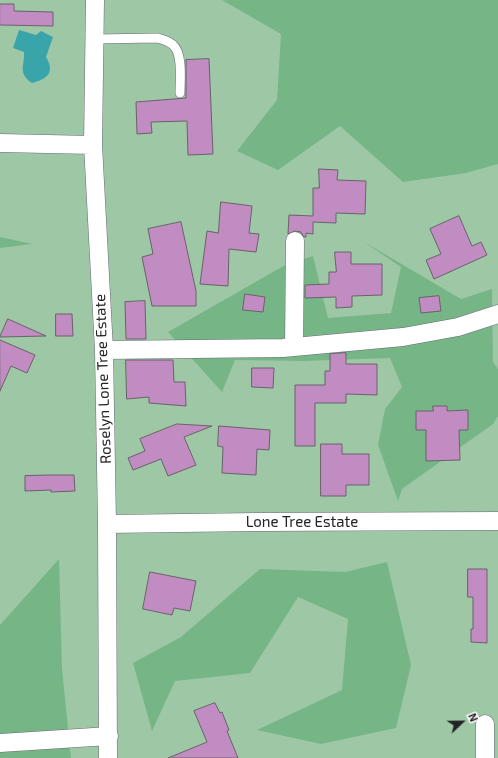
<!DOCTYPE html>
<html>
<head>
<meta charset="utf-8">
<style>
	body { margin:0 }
	#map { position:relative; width:498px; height:758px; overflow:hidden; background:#dedfeb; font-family:"Exo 2",sans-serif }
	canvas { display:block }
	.north { position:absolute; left:442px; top:702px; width:40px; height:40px; -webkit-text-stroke:3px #fff; paint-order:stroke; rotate:68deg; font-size:11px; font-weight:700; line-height:16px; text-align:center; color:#222227 }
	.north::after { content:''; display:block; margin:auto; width:14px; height:18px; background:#222227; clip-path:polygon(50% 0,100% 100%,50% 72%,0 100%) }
</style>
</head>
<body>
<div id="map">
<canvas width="498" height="758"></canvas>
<div class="north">N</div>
</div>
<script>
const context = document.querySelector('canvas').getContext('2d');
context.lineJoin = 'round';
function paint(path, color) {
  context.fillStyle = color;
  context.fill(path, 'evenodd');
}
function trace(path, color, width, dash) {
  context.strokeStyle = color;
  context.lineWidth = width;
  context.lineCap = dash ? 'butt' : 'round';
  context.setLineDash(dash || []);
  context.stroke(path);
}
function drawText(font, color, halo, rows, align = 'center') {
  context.font = font + ' "Exo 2",sans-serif';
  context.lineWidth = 3;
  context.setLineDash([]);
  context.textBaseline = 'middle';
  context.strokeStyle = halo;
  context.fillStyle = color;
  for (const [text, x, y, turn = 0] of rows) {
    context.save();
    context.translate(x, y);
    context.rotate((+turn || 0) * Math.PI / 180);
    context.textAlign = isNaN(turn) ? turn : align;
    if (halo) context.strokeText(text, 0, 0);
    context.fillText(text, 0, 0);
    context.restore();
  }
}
const green = new Path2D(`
	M 0,0 L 498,0 L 498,758 L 0,758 Z`);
const forest = new Path2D(`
	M 222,0 L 498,0 L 498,164 L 466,173 L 403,182 L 340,126 L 278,170 L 237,151 L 277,100 L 281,34 Z
	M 0,237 L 32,244 L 0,248 Z
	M 364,242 L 461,299 L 492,289 L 493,362 L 498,369 L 498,416 L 493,424 L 402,489 L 398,501 L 378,445 L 385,409 L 402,387 L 390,358 L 303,361 L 235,360 L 222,392 L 168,332 L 287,264 L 313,256 L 328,318 L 391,313 L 401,267 Z
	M 59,559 L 62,669 L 71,758 L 0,758 L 0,625 Z
	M 387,562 L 411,665 L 396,728 L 321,744 L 257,730 L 342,690 L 348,619 L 298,597 L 250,673 L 175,681 L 152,731 L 133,663 L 181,637 L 260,569 L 345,572 Z`);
const water = new Path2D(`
	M 19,30 L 36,35 L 41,31 L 53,37 L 46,57 C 55,72 48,79 32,83 C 17,73 25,65 24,52 L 13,48 Z`);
const building = new Path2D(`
	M 0,4 L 14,4 L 14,11 L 53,12 L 53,26 L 0,25 Z
	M 209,59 L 213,154 L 188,155 L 187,121 L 151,122 L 152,133 L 137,134 L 136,102 L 186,98 L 186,60 Z
	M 319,169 L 338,170 L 337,180 L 366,181 L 365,214 L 336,213 L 336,223 L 313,222 L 313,234 L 306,233 L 306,237 L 304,237 L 301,232 L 295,231 L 288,234 L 289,215 L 313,216 L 313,188 L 319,188 Z
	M 221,202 L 252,206 L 249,233 L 259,234 L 256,252 L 229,249 L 228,286 L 200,284 L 207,231 L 218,233 Z
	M 459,216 L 472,246 L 481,242 L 487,255 L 434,279 L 426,260 L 441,254 L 430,229 Z
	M 181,222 L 196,291 L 196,306 L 152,306 L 142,257 L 153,254 L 148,229 Z
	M 335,252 L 351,252 L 351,264 L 382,264 L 382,295 L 352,296 L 352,307 L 336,308 L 336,297 L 305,298 L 305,285 L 329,284 L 329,272 L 336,272 Z
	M 245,294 L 265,297 L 263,312 L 243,310 Z
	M 439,296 L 441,311 L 421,313 L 419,298 Z
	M 145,301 L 146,339 L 126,339 L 125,302 Z
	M 56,314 L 72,314 L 73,336 L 56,336 Z
	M 8,319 L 46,336 L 0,337 Z
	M 0,340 L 35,355 L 27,373 L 11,366 L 0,391 Z
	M 346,353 L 346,364 L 377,364 L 377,395 L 346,394 L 346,403 L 315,403 L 315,446 L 295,446 L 295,385 L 325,385 L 325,371 L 330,371 L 330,354 Z
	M 126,360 L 173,360 L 174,382 L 185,382 L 186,406 L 149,403 L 149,397 L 127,399 Z
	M 252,368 L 274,368 L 273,388 L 252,387 Z
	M 433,406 L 447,406 L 447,411 L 468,410 L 468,430 L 459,430 L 460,460 L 426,461 L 426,430 L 416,430 L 416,411 L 433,411 Z
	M 177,424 L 212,426 L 184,437 L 196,465 L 168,476 L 161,459 L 133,470 L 128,458 L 145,451 L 140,439 Z
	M 219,426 L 270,430 L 269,450 L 257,449 L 256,475 L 222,473 L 223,447 L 218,446 Z
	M 321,444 L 342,444 L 342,454 L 369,454 L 369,485 L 346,485 L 346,496 L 321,496 Z
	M 48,475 L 74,475 L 75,491 L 51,492 L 51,490 L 25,491 L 25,476 Z
	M 468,569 L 487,569 L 487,643 L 471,642 L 471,629 L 473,629 L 473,597 L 468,597 Z
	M 150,572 L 196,581 L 190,611 L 174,608 L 172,615 L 143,609 Z
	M 215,703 L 220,713 L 222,712 L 229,730 L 227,731 L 238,758 L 168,758 L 207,742 L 194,711 Z`);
const service = new Path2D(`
	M 94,39 L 158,38 C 164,40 169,41 173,45 C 183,54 180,80 180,93`);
const minor = new Path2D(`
	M 95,0 L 93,145 L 104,350 L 107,524 L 108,758
	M 0,143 L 93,145
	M 294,347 L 295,241
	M 104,350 L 283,348 L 403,337 L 458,327 L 498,314
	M 107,524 L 258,522 L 498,521
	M 0,743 L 109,736
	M 485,758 L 485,724`);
const streetNames = [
	["Roselyn Lone Tree Estate",103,379,-92],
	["Lone Tree Estate",302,522]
];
paint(green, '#9ec7a6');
paint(forest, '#76b686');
paint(water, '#39a5ab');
paint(building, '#c18cc1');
trace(building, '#6a626a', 1);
trace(service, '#686974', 10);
trace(minor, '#686974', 19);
trace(service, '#fff', 9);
trace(minor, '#fff', 18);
drawText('15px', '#222227', '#fff', streetNames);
</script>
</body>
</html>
